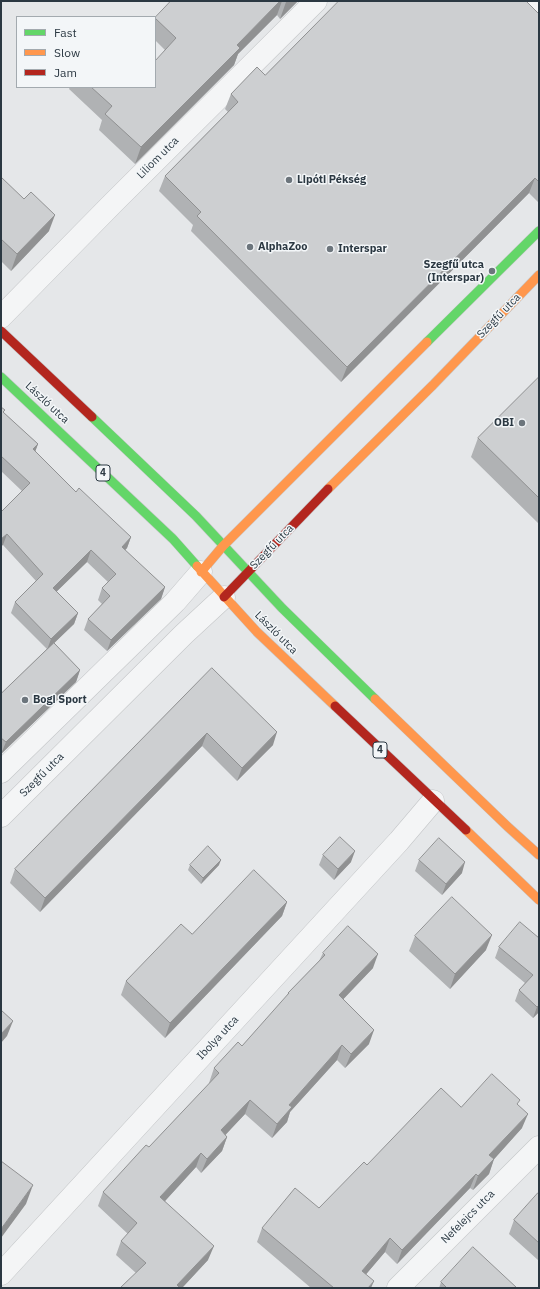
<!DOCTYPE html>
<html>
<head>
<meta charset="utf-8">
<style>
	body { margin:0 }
	#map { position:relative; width:540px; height:1289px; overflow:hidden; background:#e5e7e9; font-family:"IBM Plex Sans",sans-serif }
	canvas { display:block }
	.frame { position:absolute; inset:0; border:2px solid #2b3842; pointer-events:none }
	.legend { position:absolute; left:16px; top:16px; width:140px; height:72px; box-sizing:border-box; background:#f3f6f8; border:1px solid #a3aaaf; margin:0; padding:5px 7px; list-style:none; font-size:12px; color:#2b3842 }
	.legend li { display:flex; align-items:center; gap:8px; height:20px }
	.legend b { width:20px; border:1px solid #a3aaaf }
</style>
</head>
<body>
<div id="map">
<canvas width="540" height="1289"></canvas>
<div class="frame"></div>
<ul class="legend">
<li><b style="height:5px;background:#63d668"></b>Fast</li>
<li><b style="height:5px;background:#ff974d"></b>Slow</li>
<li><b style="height:5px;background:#b3261e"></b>Jam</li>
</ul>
</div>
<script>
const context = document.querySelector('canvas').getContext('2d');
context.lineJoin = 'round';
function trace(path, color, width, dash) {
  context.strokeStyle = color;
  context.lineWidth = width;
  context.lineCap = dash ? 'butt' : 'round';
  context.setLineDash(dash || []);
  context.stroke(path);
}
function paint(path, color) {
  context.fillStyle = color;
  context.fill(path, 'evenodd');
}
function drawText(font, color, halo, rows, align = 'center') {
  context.font = font + ' "IBM Plex Sans",sans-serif';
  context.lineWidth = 3;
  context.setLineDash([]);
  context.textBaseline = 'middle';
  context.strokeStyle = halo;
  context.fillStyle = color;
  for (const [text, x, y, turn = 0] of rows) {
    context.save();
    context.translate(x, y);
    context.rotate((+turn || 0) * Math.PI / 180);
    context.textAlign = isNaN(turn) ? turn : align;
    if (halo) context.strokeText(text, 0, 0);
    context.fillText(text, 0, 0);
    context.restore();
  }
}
const street = new Path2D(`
	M 527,1 L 539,13
	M 1,317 L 113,203 L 316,1
	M 1,772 L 175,602 L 201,572
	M 1,816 L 184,634 L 224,597
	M 1,1274 L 399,841 L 433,801
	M 398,1288 L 539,1147`);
const fast = new Path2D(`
	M 427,342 L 539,231
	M 1,377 L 173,539 L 197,566
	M 92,417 L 196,516 L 282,608 L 375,699`);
const slow = new Path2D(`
	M 328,489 L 433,385 L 539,275
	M 197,566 L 257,632 L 335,706
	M 201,572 L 223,546 L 427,342
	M 375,699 L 508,827 L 539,855
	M 466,830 L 539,900`);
const jam = new Path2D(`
	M 1,331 L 92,417
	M 224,597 L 328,489
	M 335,706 L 466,830`);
const wall = new Path2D(`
	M 171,1 L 298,1 L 280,19 L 277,15 L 238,54 L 234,65 L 135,164 L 99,130 L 102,120 L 69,89 L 70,87 L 155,87 L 165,50 L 155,40 L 155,19 Z
	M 539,14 L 539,203 L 529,193 L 341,382 L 191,231 L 193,225 L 159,191 L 165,176 L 228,112 L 225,109 L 231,94 L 265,75 Z
	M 1,177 L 49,231 L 11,271 L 1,261 Z
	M 539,377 L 539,524 L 471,457 L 478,438 Z
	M 1,407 L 4,413 L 38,444 L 35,451 L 76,492 L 131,537 L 127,548 L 125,550 L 165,587 L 161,599 L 107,651 L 84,630 L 88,619 L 102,604 L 98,600 L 102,588 L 108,582 L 87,562 L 56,592 L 78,613 L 74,624 L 54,643 L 80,670 L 76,682 L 1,754 L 1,694 L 47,649 L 11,613 L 15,602 L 36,581 L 3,545 L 1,546 L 1,512 L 22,491 L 1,471 Z
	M 212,668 L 273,745 L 237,781 L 202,746 L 40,912 L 10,883 L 15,869 Z
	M 323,855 L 351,862 L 334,880 L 319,865 Z
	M 419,860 L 462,873 L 442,895 L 415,871 Z
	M 190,865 L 219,865 L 201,884 L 188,870 Z
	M 287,902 L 282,916 L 165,1038 L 121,995 L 126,981 L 192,934 Z
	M 415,936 L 486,950 L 450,989 L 409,951 Z
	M 539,938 L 539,1012 L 533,1018 L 515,1001 L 519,990 L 525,983 L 495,958 L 499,947 Z
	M 323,953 L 373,968 L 343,999 L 369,1044 L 345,1068 L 337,1060 L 290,1112 L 287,1122 L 272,1138 L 245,1114 L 225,1135 L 227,1137 L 222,1151 L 201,1173 L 196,1167 L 165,1201 L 208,1260 L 182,1288 L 120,1288 L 136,1273 L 116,1255 L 121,1241 L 128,1234 L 98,1206 L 103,1192 L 149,1147 L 210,1083 L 209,1083 L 214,1068 L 242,1046 L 287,996 L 288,993 L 319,961 Z
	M 518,1105 L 522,1128 L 494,1159 L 489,1174 L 473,1190 L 470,1188 L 397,1264 L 385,1252 L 366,1274 L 371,1288 L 311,1288 L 257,1242 L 262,1228 L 319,1208 L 367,1165 L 461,1107 Z
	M 539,1193 L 539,1259 L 538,1260 L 509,1234 L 514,1220 Z
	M 441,1282 L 517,1288 L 439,1288 Z`);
const shadedWall = new Path2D(`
	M 280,1 L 282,1 L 277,15 L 238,54 L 234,65 L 135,164 L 141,147 L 237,45 Z
	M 288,1 L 298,1 L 280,19 L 286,2 Z
	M 535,178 L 529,193 L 341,382 L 347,367 Z
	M 55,215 L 49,231 L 11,271 L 17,254 Z
	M 38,444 L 34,455 L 33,449 Z
	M 7,534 L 3,545 L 1,546 L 1,539 Z
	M 131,537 L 127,548 L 118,558 L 122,547 Z
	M 91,550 L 87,562 L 49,599 L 53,588 Z
	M 165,587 L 161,599 L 107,651 L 111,640 Z
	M 78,613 L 74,624 L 47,650 L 51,639 Z
	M 80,670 L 76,682 L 1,754 L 6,742 Z
	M 277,732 L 273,745 L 237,781 L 242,768 Z
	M 207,733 L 202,746 L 40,912 L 45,898 Z
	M 355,851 L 351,862 L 334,880 L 338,869 Z
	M 221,860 L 219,865 L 201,884 L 203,878 Z
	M 465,862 L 462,873 L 442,895 L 446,884 Z
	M 287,902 L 282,916 L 165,1038 L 170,1023 Z
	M 492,935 L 486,950 L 450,989 L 455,974 Z
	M 378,954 L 373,968 L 334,1009 L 339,995 Z
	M 539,1005 L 539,1012 L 533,1018 L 537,1007 Z
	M 13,1021 L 7,1036 L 1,1043 L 1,1034 Z
	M 374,1030 L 369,1044 L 345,1068 L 351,1054 Z
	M 342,1045 L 337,1060 L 290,1112 L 287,1122 L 272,1138 L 277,1124 L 289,1105 Z
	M 250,1100 L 245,1114 L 216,1145 L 221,1130 Z
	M 528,1114 L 522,1128 L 488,1166 L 494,1159 L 489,1174 L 473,1190 L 478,1176 L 489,1155 Z
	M 227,1137 L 222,1151 L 201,1173 L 207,1159 Z
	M 201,1153 L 196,1167 L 155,1212 L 160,1197 Z
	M 476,1174 L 470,1188 L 397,1264 L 402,1250 Z
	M 33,1185 L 26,1204 L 1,1238 L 1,1229 Z
	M 390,1238 L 385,1252 L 357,1285 L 362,1271 Z
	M 214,1246 L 208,1260 L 182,1288 L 176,1288 L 177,1285 Z
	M 374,1281 L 371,1288 L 368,1288 Z`);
const building = new Path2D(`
	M 171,1 L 280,1 L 237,45 L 240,48 L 141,147 L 105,114 L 112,106 L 91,87 L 155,87 L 155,61 L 176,38 L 155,18 Z
	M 339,1 L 526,1 L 539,14 L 539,182 L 535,178 L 347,367 L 197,216 L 201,212 L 165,176 L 238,102 L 231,94 L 257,67 L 265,75 Z
	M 1,177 L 24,199 L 31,192 L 55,215 L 17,254 L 1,239 Z
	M 539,377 L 539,498 L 478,438 Z
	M 1,407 L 5,410 L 3,412 L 38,444 L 33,449 L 76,492 L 79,488 L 131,537 L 122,547 L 165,587 L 111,640 L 88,619 L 110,596 L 102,588 L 116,574 L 91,550 L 53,588 L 78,613 L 51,639 L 15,602 L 43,574 L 7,534 L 1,539 L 1,512 L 30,483 L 1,456 Z
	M 54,643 L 80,670 L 6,742 L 1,738 L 1,694 Z
	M 212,668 L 277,732 L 242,768 L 207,733 L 45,898 L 15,869 Z
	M 340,837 L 355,851 L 338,869 L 323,855 Z
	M 439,838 L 465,862 L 446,884 L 419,860 Z
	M 208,846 L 221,860 L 203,878 L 190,865 Z
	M 254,870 L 287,902 L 170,1023 L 126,981 L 181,924 L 192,934 Z
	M 452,897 L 492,935 L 455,974 L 415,936 Z
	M 520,922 L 539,938 L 539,1005 L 537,1007 L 519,990 L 533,975 L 499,947 Z
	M 348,926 L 378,954 L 339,995 L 374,1030 L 351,1054 L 342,1045 L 289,1105 L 292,1107 L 277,1124 L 250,1100 L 221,1130 L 227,1137 L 207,1159 L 201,1153 L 160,1197 L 214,1246 L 177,1285 L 179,1287 L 178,1288 L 120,1288 L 146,1263 L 121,1241 L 137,1223 L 103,1192 L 146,1145 L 149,1147 L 219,1073 L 214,1068 L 238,1042 L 242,1046 L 289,993 L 288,993 L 325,955 L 323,953 Z
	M 1,1010 L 13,1021 L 1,1034 Z
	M 492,1074 L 520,1100 L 517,1104 L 528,1114 L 489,1155 L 494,1159 L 478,1176 L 476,1174 L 402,1250 L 390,1238 L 362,1271 L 374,1281 L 368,1288 L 334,1288 L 262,1228 L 295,1188 L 319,1208 L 364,1162 L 367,1165 L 441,1088 L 461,1107 Z
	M 1,1161 L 33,1185 L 1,1229 Z
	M 538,1193 L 539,1193 L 539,1243 L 514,1220 Z
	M 473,1247 L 517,1288 L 447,1288 L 441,1282 Z`);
const markers = [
	[289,180,4,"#6c757c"],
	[250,247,4,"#6c757c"],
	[330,249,4,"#6c757c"],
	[492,271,4,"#6c757c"],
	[522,423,4,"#6c757c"],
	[25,700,4,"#6c757c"]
];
const shields = [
	[103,473,14],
	[380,750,14]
];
const shieldNames = [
	["4",103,473],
	["4",380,750]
];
const streetNames = [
	["Liliom utca",158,158,-45],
	["Szegfű utca",499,316,-46],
	["László utca",47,403,43],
	["Szegfű utca",272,547,-46],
	["László utca",276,633,45],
	["Szegfű utca",42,775,-45],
	["Ibolya utca",218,1038,-47],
	["Nefelejcs utca",468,1217,-45]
];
const poiNames = [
	["Lipóti Pékség",297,180],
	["AlphaZoo",258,247],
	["Interspar",338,249],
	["Szegfű utca",484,265,"right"],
	["(Interspar)",484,278,"right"],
	["OBI",514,423,"right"],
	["Bogi Sport",33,700]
];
trace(street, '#c3c5c7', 23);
trace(fast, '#c3c5c7', 10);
trace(slow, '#c3c5c7', 10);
trace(jam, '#c3c5c7', 10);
trace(street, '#f4f5f6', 22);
trace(fast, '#63d668', 9);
trace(slow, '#ff974d', 9);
trace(jam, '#b3261e', 9);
paint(wall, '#b0b2b4');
paint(shadedWall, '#909192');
paint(building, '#cdcfd1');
trace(building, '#909192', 1);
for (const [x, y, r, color] of markers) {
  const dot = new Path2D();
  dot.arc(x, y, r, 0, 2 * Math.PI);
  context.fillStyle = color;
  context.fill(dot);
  trace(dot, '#f3f6f8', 1.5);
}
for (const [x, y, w] of shields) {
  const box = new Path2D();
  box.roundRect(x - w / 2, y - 8, w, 16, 3);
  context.fillStyle = '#f3f6f8';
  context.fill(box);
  trace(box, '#2b3842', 1);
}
drawText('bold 10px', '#2b3842', null, shieldNames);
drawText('11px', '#2b3842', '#f3f6f8', streetNames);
drawText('bold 11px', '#2b3842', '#f3f6f8', poiNames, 'left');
</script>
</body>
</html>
